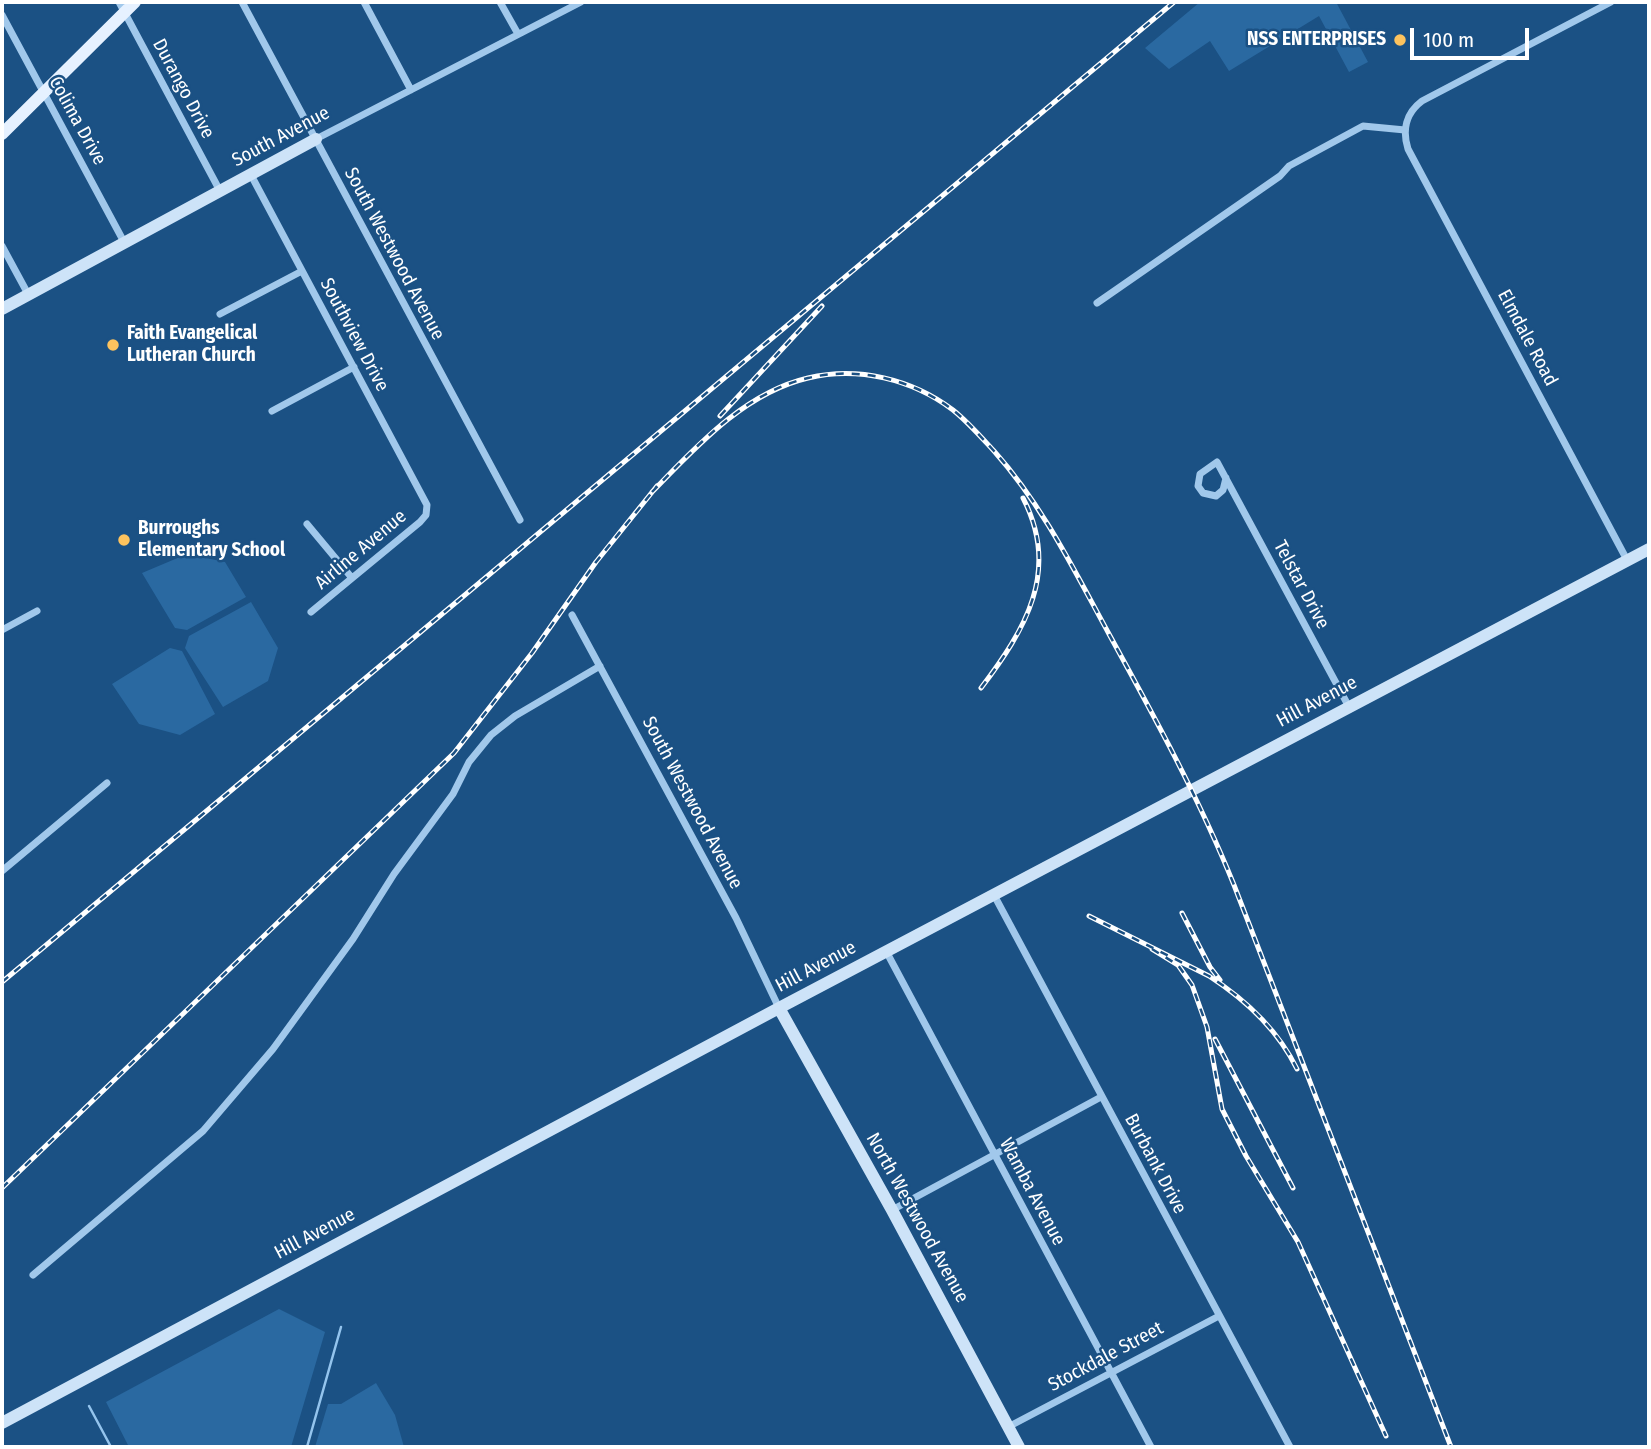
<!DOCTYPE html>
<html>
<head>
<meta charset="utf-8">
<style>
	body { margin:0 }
	#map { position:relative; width:1651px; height:1449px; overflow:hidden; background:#1b5184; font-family:"Fira Sans Condensed",sans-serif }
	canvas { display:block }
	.frame { position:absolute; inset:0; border:4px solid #fff; pointer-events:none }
	.scale { position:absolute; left:1410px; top:28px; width:119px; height:32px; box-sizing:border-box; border:4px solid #fff; border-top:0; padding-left:9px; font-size:21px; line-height:24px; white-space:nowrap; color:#fff; -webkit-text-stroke:5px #1b5184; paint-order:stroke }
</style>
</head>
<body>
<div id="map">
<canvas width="1651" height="1449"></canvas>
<div class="frame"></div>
<div class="scale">100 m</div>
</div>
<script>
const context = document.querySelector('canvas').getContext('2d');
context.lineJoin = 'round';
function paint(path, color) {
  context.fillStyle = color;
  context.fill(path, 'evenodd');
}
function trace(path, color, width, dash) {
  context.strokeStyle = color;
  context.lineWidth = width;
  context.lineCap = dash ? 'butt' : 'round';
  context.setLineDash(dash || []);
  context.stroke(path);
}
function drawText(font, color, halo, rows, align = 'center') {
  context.font = font + ' "Fira Sans Condensed",sans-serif';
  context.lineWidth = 5;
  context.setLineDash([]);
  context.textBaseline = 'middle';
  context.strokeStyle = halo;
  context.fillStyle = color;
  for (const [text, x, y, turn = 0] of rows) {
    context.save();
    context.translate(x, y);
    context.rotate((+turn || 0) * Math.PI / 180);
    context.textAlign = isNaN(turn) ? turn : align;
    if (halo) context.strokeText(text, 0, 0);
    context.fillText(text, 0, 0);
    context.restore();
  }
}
const green = new Path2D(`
	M 1200,2 L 1336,2 L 1368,62 L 1349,72 L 1319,16 L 1229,71 L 1210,41 L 1169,69 L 1145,48 Z
	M 187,554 L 225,562 L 246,597 L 187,630 L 175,628 L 142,573 Z
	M 251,602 L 278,648 L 268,681 L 223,707 L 185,648 L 189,636 Z
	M 170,648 L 182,651 L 215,714 L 180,735 L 139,724 L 112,684 Z
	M 279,1309 L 325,1332 L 291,1447 L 129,1447 L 106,1402 Z
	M 376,1383 L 395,1415 L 404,1447 L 315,1447 L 328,1404 L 341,1404 Z`);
const stream = new Path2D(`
	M 89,1406 L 111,1447
	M 307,1447 L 341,1327`);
const street = new Path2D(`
	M 119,2 L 220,191
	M 242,2 L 520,520
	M 364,2 L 411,90
	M 500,2 L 518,34
	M 1611,2 L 1422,101 C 1406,113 1402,130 1408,149 L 1627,560
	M 2,15 L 124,242
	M 316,139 L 581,2
	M 251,175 L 427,505 L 426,515 L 420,522 L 311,612
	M 2,246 L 28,294
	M 1097,303 L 1280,176 L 1289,166 L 1363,126 L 1405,130
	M 220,314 L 302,271
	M 272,411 L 354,367
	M 1226,478 L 1223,490 L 1216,496 L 1203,493 L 1198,486 L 1200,474 L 1217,462 L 1349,707
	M 307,524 L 352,578
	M 572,615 L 736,918 L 779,1008
	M 2,630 L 37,611
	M 2,871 L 107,783
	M 994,895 L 1290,1447
	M 886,951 L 1151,1447
	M 892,1210 L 1101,1097
	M 33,1275 L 203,1131 L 273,1049 L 353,939 L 394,874 L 453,794 L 469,762 L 491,735 L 515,716 L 600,666
	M 1008,1427 L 1219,1316`);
const secondary = new Path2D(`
	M 2,309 L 316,139
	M 779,1008 L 892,1210 L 1019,1447
	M 2,1423 L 779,1008 L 1649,549`);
const primary = new Path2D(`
	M 2,134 L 135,2`);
const rail = new Path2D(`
	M 720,416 L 822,306
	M 652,492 C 696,447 744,393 808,378 C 858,366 912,379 953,410 C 968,422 981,437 994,451 C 1043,506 1074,570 1109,634 C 1154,716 1199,798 1234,885 L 1451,1447
	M 981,688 C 1025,630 1061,571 1023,498
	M 1182,913 L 1210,967 L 1220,980
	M 1089,916 L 1209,976 C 1246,1000 1278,1030 1297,1069
	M 1152,949 L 1178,965 L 1192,985 L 1207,1027 L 1222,1109 L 1246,1156 L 1298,1242 L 1386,1436
	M 2,982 L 1174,2
	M 1215,1039 L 1293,1188
	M 2,1188 L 454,753 L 532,653 L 596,562 L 657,486`);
const markers = [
	[1400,40,7,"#fdc35e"],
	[113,345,7,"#fdc35e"],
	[124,540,7,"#fdc35e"]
];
const poiNames = [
	["NSS ENTERPRISES",1386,40,"right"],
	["Faith Evangelical",127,334],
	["Lutheran Church",127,356],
	["Burroughs",138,529],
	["Elementary School",138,551]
];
const streetNames = [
	["Durango Drive",183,89,62],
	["Colima Drive",77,121,61],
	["South Avenue",281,137,-28],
	["South Westwood Avenue",394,254,62],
	["Southview Drive",354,335,62],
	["Elmdale Road",1527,338,62],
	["Airline Avenue",361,550,-40],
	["Telstar Drive",1301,585,62],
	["Hill Avenue",1317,702,-28],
	["South Westwood Avenue",692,803,62],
	["Hill Avenue",816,967,-28],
	["Burbank Drive",1155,1164,62],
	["Wamba Avenue",1032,1192,62],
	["North Westwood Avenue",917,1218,61],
	["Hill Avenue",315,1234,-28],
	["Stockdale Street",1106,1357,-28]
];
paint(green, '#2a69a1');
trace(stream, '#94c4ed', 2.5);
trace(street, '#a1c8eb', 7);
trace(secondary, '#cde3f8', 12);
trace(primary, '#e6f1ff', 12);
trace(rail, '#fff', 5);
trace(rail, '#1b5184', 2.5, [8]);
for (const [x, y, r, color] of markers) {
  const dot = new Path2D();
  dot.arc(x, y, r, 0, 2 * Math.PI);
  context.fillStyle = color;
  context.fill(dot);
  trace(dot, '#1b5184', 2.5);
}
drawText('bold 19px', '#fff', '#1b5184', poiNames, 'left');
drawText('19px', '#fff', '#1b5184', streetNames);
</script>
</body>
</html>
